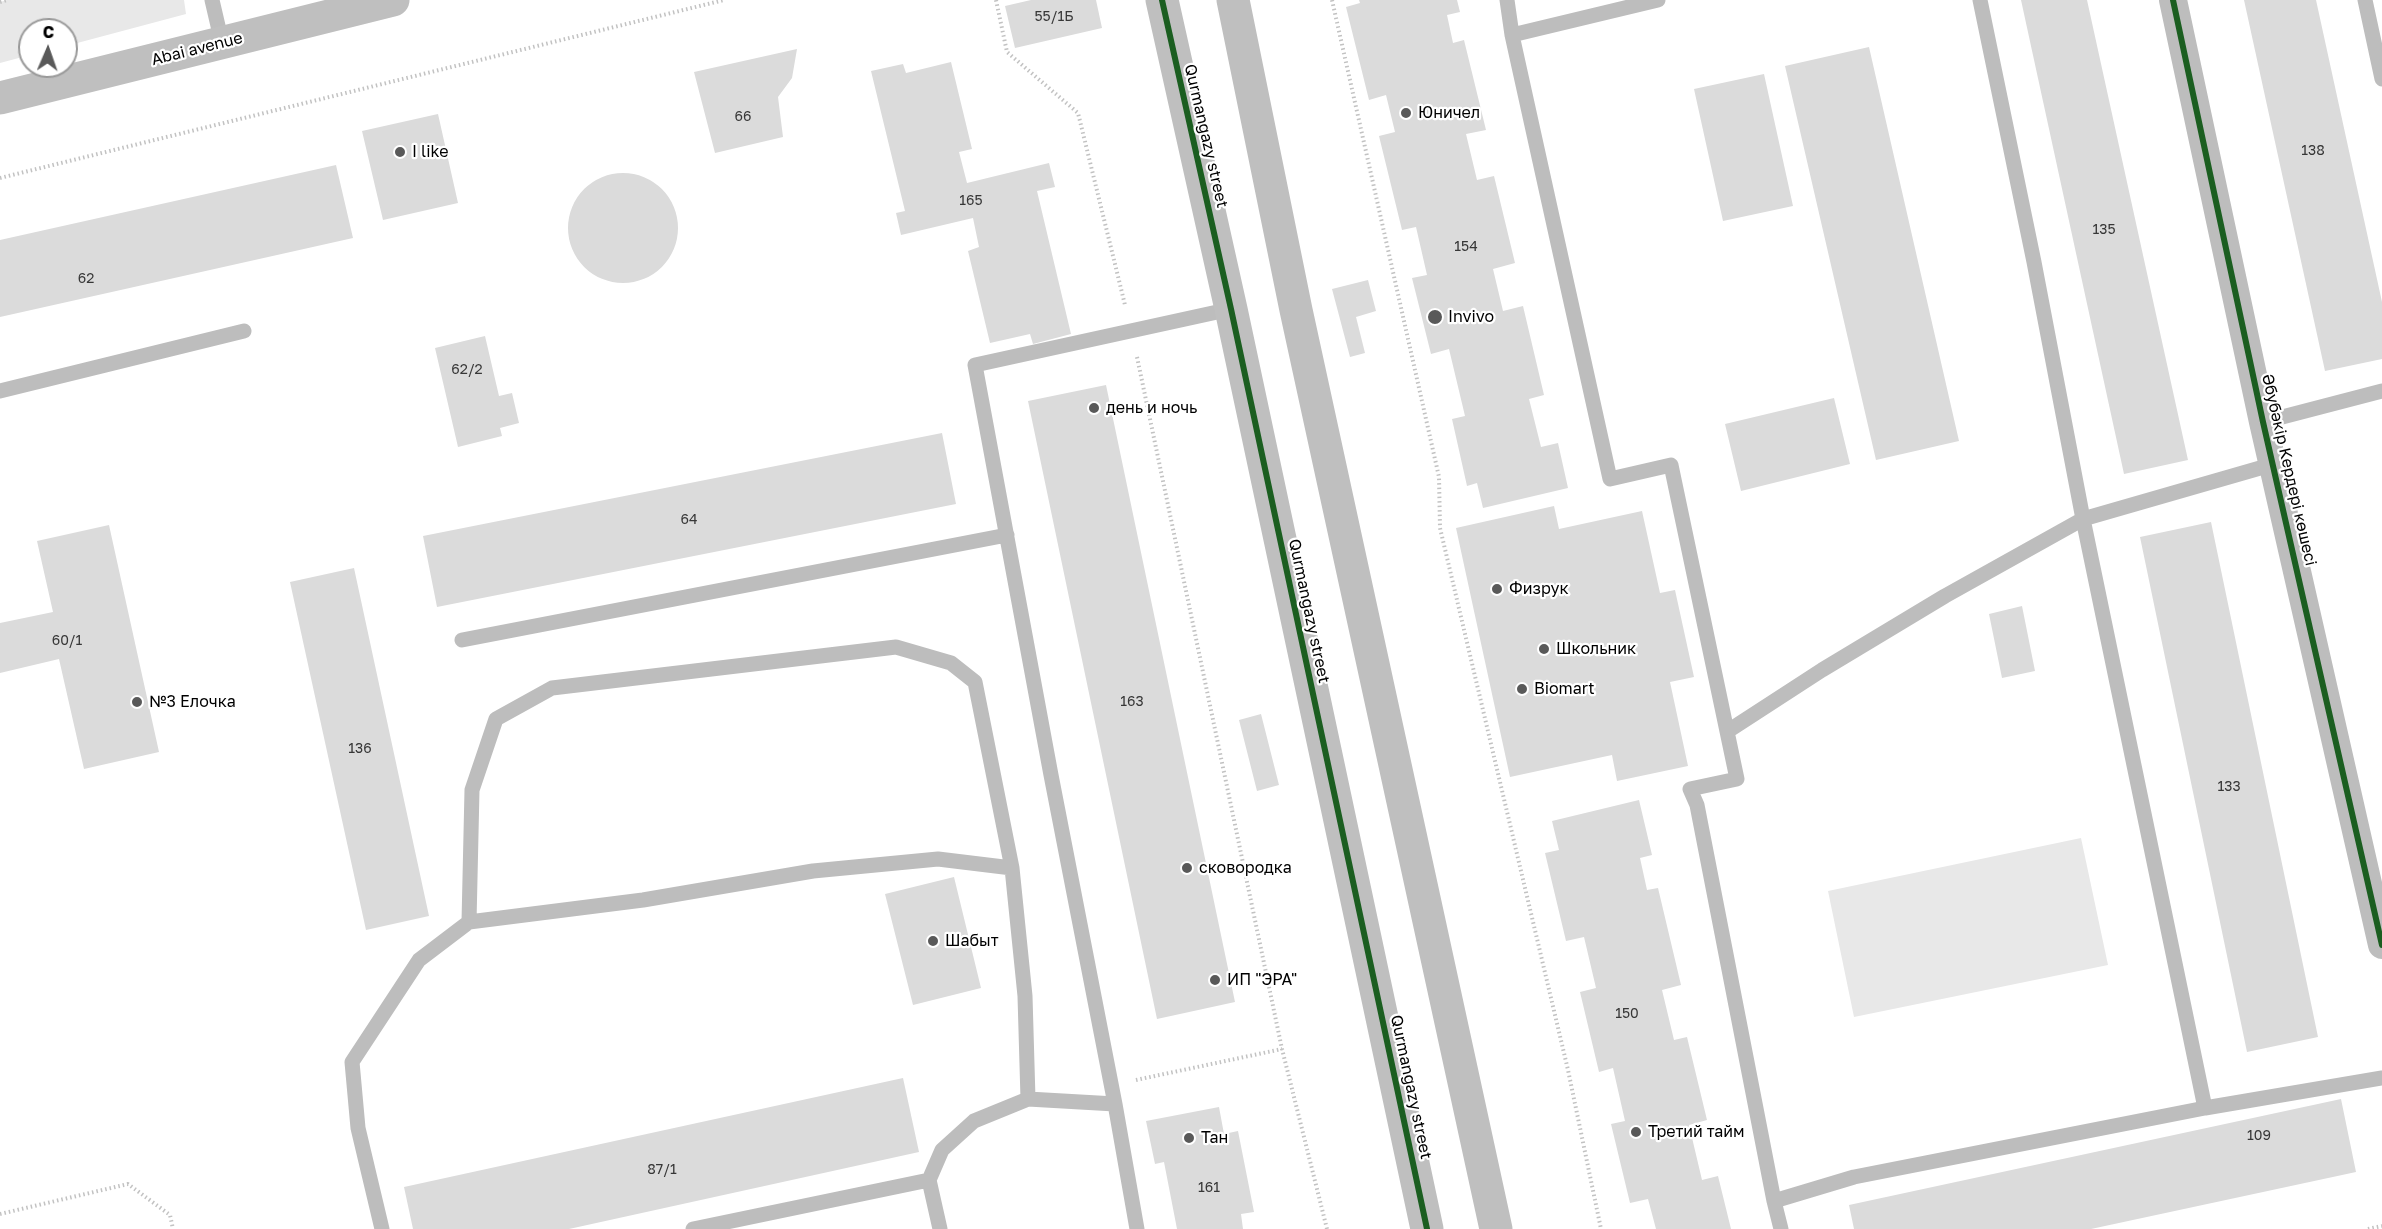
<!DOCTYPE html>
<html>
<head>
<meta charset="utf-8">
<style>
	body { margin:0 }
	#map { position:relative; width:2382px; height:1229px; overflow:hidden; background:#fff; font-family:"Golos Text",sans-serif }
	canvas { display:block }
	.north { position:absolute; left:18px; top:18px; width:60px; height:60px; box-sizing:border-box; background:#fff; border:2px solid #999; border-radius:50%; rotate:2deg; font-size:16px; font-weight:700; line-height:24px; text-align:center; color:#000 }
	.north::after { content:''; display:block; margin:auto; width:21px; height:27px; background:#595959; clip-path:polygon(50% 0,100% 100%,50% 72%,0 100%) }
</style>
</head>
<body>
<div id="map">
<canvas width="2382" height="1229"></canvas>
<div class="north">С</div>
</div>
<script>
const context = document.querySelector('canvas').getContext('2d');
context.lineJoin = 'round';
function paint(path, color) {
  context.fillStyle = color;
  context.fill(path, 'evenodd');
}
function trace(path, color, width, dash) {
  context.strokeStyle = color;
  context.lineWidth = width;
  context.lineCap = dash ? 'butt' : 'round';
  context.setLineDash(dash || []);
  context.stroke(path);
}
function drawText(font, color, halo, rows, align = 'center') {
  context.font = font + ' "Golos Text",sans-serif';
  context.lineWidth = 4.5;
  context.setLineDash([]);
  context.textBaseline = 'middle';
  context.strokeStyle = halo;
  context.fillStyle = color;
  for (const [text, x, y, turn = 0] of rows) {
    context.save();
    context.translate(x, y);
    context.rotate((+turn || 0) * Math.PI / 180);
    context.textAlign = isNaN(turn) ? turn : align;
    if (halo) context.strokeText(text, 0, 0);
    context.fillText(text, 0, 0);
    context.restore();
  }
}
const green = new Path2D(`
	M 7,0 L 184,0 L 186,14 L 66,46 L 66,30 L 30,30 L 30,55 L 0,63 L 0,2 Z
	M 2081,838 L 2108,965 L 1854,1017 L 1828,891 Z`);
const building = new Path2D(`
	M 1031,0 L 1096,0 L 1102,28 L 1015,48 L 1005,6 Z
	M 1359,0 L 1457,0 L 1460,12 L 1447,15 L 1453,43 L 1464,40 L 1486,130 L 1466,134 L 1477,180 L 1494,176 L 1515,263 L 1493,269 L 1503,311 L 1523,306 L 1544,395 L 1529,399 L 1541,447 L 1558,443 L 1568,488 L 1483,508 L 1477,483 L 1467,486 L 1452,419 L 1465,416 L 1449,349 L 1431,354 L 1412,278 L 1427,275 L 1416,227 L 1402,230 L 1379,136 L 1395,132 L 1386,95 L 1369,100 L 1346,7 L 1360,3 Z
	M 2021,0 L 2087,0 L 2188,460 L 2124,474 Z
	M 2244,0 L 2316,0 L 2382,302 L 2382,359 L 2325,371 Z
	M 1869,47 L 1959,441 L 1876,460 L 1785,66 Z
	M 797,49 L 792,78 L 778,97 L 783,137 L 715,153 L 694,72 Z
	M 951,62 L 972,149 L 959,152 L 967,183 L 1049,163 L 1055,187 L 1037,191 L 1071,334 L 1033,344 L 1030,334 L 990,343 L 968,251 L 979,247 L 973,218 L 901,235 L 896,213 L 905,211 L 871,71 L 903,64 L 906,73 Z
	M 1764,74 L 1793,206 L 1723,221 L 1694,89 Z
	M 438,114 L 458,203 L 383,220 L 362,131 Z
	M 336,165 L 353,238 L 0,317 L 0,240 Z
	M568 228a55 55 0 1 1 110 0a55 55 0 1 1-110 0Z
	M 1368,280 L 1376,311 L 1356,317 L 1365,353 L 1350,357 L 1332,289 Z
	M 485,336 L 499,396 L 512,393 L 519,423 L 500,428 L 502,436 L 458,447 L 435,348 Z
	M 1106,385 L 1235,1002 L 1157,1019 L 1028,401 Z
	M 1834,398 L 1850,464 L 1741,491 L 1725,424 Z
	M 942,433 L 956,504 L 437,607 L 423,536 Z
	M 1554,506 L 1559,529 L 1642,511 L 1660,593 L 1675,590 L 1694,677 L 1670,682 L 1688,766 L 1617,781 L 1612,755 L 1510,777 L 1456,528 Z
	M 2211,522 L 2318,1037 L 2247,1052 L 2140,537 Z
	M 109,525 L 159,752 L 84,769 L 59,659 L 0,673 L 0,623 L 53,612 L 37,541 Z
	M 354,568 L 429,916 L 366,930 L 290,582 Z
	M 2022,606 L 2035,671 L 2002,678 L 1989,614 Z
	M 1261,714 L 1279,785 L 1257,791 L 1239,720 Z
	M 1639,800 L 1652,855 L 1640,858 L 1647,890 L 1658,888 L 1681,985 L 1662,990 L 1674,1040 L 1687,1037 L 1707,1120 L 1689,1125 L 1702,1180 L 1718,1176 L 1731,1229 L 1656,1229 L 1648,1199 L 1630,1203 L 1611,1124 L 1625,1121 L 1613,1068 L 1599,1072 L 1580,992 L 1596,988 L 1584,937 L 1566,941 L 1545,853 L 1559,850 L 1552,821 Z
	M 954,877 L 981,988 L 913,1005 L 885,894 Z
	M 903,1078 L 919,1152 L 569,1229 L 413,1229 L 404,1187 Z
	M 2341,1099 L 2356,1172 L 2091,1229 L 1854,1229 L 1849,1205 Z
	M 1219,1107 L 1224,1134 L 1238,1131 L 1254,1212 L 1241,1214 L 1243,1229 L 1177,1229 L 1164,1162 L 1155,1164 L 1146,1121 Z`);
const path = new Path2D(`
	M 996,0 L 1007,52 L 1078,113 L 1125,305
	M 1332,0 L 1439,477 L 1440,528 L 1568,1070 L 1601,1229
	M 0,2 L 7,0
	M 0,178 L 724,0
	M 1137,357 L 1282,1049 L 1327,1229
	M 1136,1080 L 1282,1049
	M 0,1214 L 128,1184 L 170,1215 L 173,1229
	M 2368,1229 L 2382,1226`);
const lane = new Path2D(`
	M 212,0 L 222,43
	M 1507,0 L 1512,35 L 1610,479 L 1671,465 L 1737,779 L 1690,789 L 1697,805 L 1774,1201
	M 1980,0 L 2034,262 L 2083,519 L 2205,1108 L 2382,1078
	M 2365,0 L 2382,79
	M 1512,35 L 1658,0
	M 0,391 L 244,331
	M 2263,422 L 2382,391
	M 462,640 L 1007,535
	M 1728,731 L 1822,670 L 1945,596 L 2083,519 L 2274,464
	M 469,922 L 643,900 L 813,871 L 938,859 L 1012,868
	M 382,1229 L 358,1128 L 352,1062 L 419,960 L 469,922 L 472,790 L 496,719 L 552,688 L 896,647 L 951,663 L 975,682 L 1012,868 L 1025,996 L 1028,1099 L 1115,1104
	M 693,1229 L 929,1180
	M 940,1229 L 929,1180 L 942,1150 L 974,1121 L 1028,1099
	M 1137,1229 L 1115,1104 L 1051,775 L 975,365 L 1231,309
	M 1781,1229 L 1774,1201 L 1854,1177 L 2205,1108`);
const street = new Path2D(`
	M 2173,0 L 2263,422 L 2382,945`);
const secondary = new Path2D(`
	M 1162,0 L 1231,309 L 1427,1229
	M 1233,0 L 1296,310 L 1496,1229
	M 0,98 L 393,0`);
const cycleway = new Path2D(`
	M 1162,0 L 1231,309 L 1427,1229
	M 2173,0 L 2263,422 L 2382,945`);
const markers = [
	[1406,113,6,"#595959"],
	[400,152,6,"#595959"],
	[1435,317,8,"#595959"],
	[1094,408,6,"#595959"],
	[1497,589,6,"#595959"],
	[1544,649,6,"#595959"],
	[1522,689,6,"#595959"],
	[137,702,6,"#595959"],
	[1187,868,6,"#595959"],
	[933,941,6,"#595959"],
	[1215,980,6,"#595959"],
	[1636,1132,6,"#595959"],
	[1189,1138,6,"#595959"]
];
const numberNames = [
	["55/1Б",1054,17],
	["66",743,117],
	["138",2313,151],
	["165",971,201],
	["135",2104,230],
	["154",1466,247],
	["62",86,279],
	["62/2",467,370],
	["64",689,520],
	["60/1",67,641],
	["163",1132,702],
	["136",360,749],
	["133",2229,787],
	["150",1627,1014],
	["109",2259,1136],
	["87/1",662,1170],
	["161",1209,1188]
];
const streetNames = [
	["Abai avenue",197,49,-14],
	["Qurmangazy street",1206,136,77],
	["Әбубәкір Кердері көшесі",2289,470,77],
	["Qurmangazy street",1309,611,78],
	["Qurmangazy street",1411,1087,78]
];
const poiNames = [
	["Юничел",1418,113],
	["I like",412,152],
	["Invivo",1448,317],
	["день и ночь",1106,408],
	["Физрук",1509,589],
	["Школьник",1556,649],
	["Biomart",1534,689],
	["№3 Елочка",149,702],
	["сковородка",1199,868],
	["Шабыт",945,941],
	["ИП \"ЭРА\"",1227,980],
	["Третий тайм",1648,1132],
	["Тан",1201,1138]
];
paint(green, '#e8e8e8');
paint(building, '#dbdbdb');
trace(path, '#c2c2c2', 4, [1.5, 3]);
trace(lane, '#bdbdbd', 15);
trace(street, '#bdbdbd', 28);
trace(secondary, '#bfbfbf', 33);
trace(cycleway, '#1b5e20', 6);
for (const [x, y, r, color] of markers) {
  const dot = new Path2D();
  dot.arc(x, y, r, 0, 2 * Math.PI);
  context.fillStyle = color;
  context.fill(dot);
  trace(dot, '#fff', 2);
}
drawText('14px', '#373737', null, numberNames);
drawText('16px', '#000', '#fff', streetNames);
drawText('16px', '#000', '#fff', poiNames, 'left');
</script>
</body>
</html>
